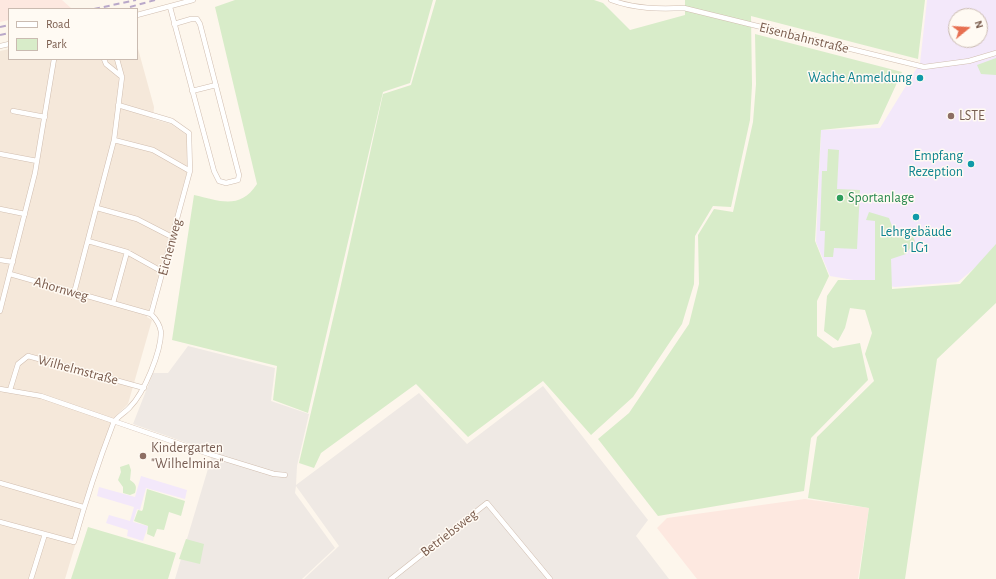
<!DOCTYPE html>
<html>
<head>
<meta charset="utf-8">
<style>
	body { margin:0 }
	#map { position:relative; width:996px; height:579px; overflow:hidden; background:#fdf6ec; font-family:"Alegreya Sans",sans-serif }
	canvas { display:block }
	.legend { position:absolute; left:8px; top:8px; width:130px; height:52px; box-sizing:border-box; background:#fffaf3; border:1px solid #cabbb1; margin:0; padding:5px 7px; list-style:none; font-size:12px; color:#7a5c4d }
	.legend li { display:flex; align-items:center; gap:8px; height:20px }
	.legend b { width:20px; border:1px solid #cabbb1 }
	.north { position:absolute; left:948px; top:8px; width:40px; height:40px; box-sizing:border-box; background:#fffaf3; border:1px solid #cabbb1; border-radius:50%; rotate:72deg; font-size:11px; font-weight:700; line-height:16px; text-align:center; color:#7a5c4d }
	.north::after { content:''; display:block; margin:auto; width:14px; height:18px; background:#e76f51; clip-path:polygon(50% 0,100% 100%,50% 72%,0 100%) }
</style>
</head>
<body>
<div id="map">
<canvas width="996" height="579"></canvas>
<ul class="legend">
<li><b style="height:5px;background:#fff"></b>Road</li>
<li><b style="height:11px;background:#d8ecc9"></b>Park</li>
</ul>
<div class="north">N</div>
</div>
<script>
const context = document.querySelector('canvas').getContext('2d');
context.lineJoin = 'round';
function paint(path, color) {
  context.fillStyle = color;
  context.fill(path, 'evenodd');
}
function trace(path, color, width, dash) {
  context.strokeStyle = color;
  context.lineWidth = width;
  context.lineCap = dash ? 'butt' : 'round';
  context.setLineDash(dash || []);
  context.stroke(path);
}
function drawText(font, color, halo, rows, align = 'center') {
  context.font = font + ' "Alegreya Sans",sans-serif';
  context.lineWidth = 3;
  context.setLineDash([]);
  context.textBaseline = 'middle';
  context.strokeStyle = halo;
  context.fillStyle = color;
  for (const [text, x, y, turn = 0] of rows) {
    context.save();
    context.translate(x, y);
    context.rotate((+turn || 0) * Math.PI / 180);
    context.textAlign = isNaN(turn) ? turn : align;
    if (halo) context.strokeText(text, 0, 0);
    context.fillText(text, 0, 0);
    context.restore();
  }
}
const residential = new Path2D(`
	M 137,45 L 154,107 L 153,119 L 171,124 L 187,135 L 187,172 L 147,317 L 152,320 L 128,404 L 113,419 L 65,579 L 0,579 L 0,51 L 9,49 L 9,59 L 137,59 Z`);
const commercial = new Path2D(`
	M 0,0 L 62,0 L 71,8 L 9,9 L 9,20 L 0,22 Z
	M 805,499 L 804,504 L 805,499 L 869,508 L 858,579 L 697,579 L 657,528 L 667,518 Z`);
const industrial = new Path2D(`
	M 188,346 L 275,368 L 271,401 L 309,414 L 297,466 L 296,485 L 419,393 L 467,444 L 543,386 L 648,520 L 636,536 L 669,579 L 304,579 L 339,546 L 296,486 L 295,493 L 335,548 L 302,579 L 175,579 L 213,452 L 133,424 L 153,373 L 168,373 Z`);
const education = new Path2D(`
	M 927,0 L 996,0 L 996,250 L 958,282 L 895,287 L 830,276 L 816,242 L 821,130 L 880,128 L 920,63 ZM 956,16 L 980,16 L 980,40 L 956,40 Z
	M 141,476 L 187,490 L 185,499 L 146,488 L 140,510 L 137,509 L 133,522 L 148,526 L 143,541 L 127,536 L 128,530 L 106,523 L 109,515 L 130,521 L 134,507 L 97,496 L 99,487 L 135,497 Z`);
const green = new Path2D(`
	M 235,0 L 433,0 L 410,83 L 383,92 L 308,413 L 273,400 L 277,366 L 172,340 L 194,195 C 220,201 240,210 257,184 L 215,7 Z
	M 436,0 L 594,0 L 603,3 L 630,30 L 685,15 L 685,0 L 925,0 L 918,59 L 751,16 L 752,85 L 750,120 L 731,207 L 713,206 L 695,236 L 694,284 L 682,324 L 633,397 L 591,435 L 543,381 L 468,437 L 416,384 L 321,453 L 314,468 L 299,463 L 340,289 L 383,94 L 411,85 Z
	M 755,34 L 902,72 L 878,124 L 821,130 L 815,241 L 829,276 L 817,301 L 817,336 L 833,348 L 860,343 L 868,380 L 811,438 L 804,491 L 658,516 L 598,439 L 629,413 L 689,324 L 699,284 L 698,235 L 714,209 L 733,212 L 753,122 L 756,84 Z
	M 996,58 L 996,75 L 981,74 L 977,65 Z
	M 828,149 L 839,150 L 837,189 L 860,190 L 857,249 L 834,248 L 833,257 L 824,257 L 825,231 L 820,231 L 822,171 L 827,171 Z
	M 869,212 L 889,218 L 895,234 L 911,233 L 915,241 L 906,254 L 891,259 L 892,289 L 960,284 L 996,244 L 996,303 L 937,359 L 905,579 L 859,579 L 869,508 L 808,498 L 817,437 L 874,381 L 865,354 L 872,333 L 865,310 L 850,308 L 845,328 L 838,341 L 824,331 L 827,296 L 838,280 L 875,280 L 875,221 L 866,220 Z
	M 129,464 L 131,470 L 130,480 C 136,484 137,486 135,493 L 130,495 L 123,493 L 123,487 L 118,480 L 121,472 L 120,467 Z
	M 147,489 L 185,501 L 181,516 L 169,512 L 164,530 L 157,529 L 154,537 L 147,534 L 148,526 L 134,521 L 138,510 L 142,511 L 143,509 Z
	M 88,527 L 176,553 L 168,579 L 71,579 Z
	M 186,539 L 204,544 L 200,564 L 179,559 Z`);
const minor = new Path2D(`
	M 611,0 C 635,9 659,9 684,8 L 924,67 L 969,61 L 996,53
	M 170,7 L 214,171 L 219,181 L 226,183 L 238,180 L 239,175 L 200,24 L 197,19 L 191,19 L 174,24
	M 137,15 L 193,0
	M 0,46 L 9,44
	M 104,59 L 106,64 L 122,77
	M 192,91 L 216,85
	M 118,105 L 172,121 L 189,133 L 190,171 L 151,314
	M 13,111 L 45,117
	M 114,140 L 153,150 L 190,171
	M 0,154 L 37,161
	M 97,208 L 137,219 L 172,237
	M 0,209 L 25,214
	M 88,241 L 127,252 L 163,272
	M 0,260 L 13,262
	M 10,274 L 151,314
	M 74,293 L 114,140 L 122,77 L 117,59
	M 113,303 L 127,252
	M 0,311 L 35,173 L 54,59
	M 0,389 L 41,396 L 209,454 L 274,474 L 285,475
	M 10,390 L 18,364 L 28,356 L 144,388
	M 0,483 L 83,507
	M 0,522 L 74,542 C 85,503 98,463 113,424 C 116,417 125,413 130,407 C 144,393 161,352 161,332 C 160,325 156,319 151,314
	M 31,579 L 45,534
	M 391,579 L 487,503 L 550,579`);
const rail = new Path2D(`
	M 130,7 L 155,0
	M 94,9 L 136,0
	M 0,27 L 9,25
	M 0,35 L 9,33`);
const markers = [
	[920,78,4,"#0f9aa8"],
	[951,116,4,"#8d6e63"],
	[971,164,4,"#0f9aa8"],
	[840,198,4,"#2e9e5b"],
	[916,217,4,"#0f9aa8"],
	[143,456,4,"#8d6e63"]
];
const streetNames = [
	["Eisenbahnstraße",804,38,14],
	["Eichenweg",170,247,-75],
	["Ahornweg",61,289,16],
	["Wilhelmstraße",78,370,15],
	["Betriebsweg",449,533,-38]
];
const cultureNames = [
	["Wache Anmeldung",912,78],
	["Empfang",963,156],
	["Rezeption",963,172],
	["Lehrgebäude",916,232,"center"],
	["1 LG1",916,248,"center"]
];
const educationNames = [
	["LSTE",959,116],
	["Kindergarten",151,448],
	["\"Wilhelmina\"",151,464]
];
const leisureNames = [
	["Sportanlage",848,198]
];
paint(residential, '#f5e8da');
paint(commercial, '#fde8e0');
paint(industrial, '#efe9e4');
paint(education, '#f3e8fa');
paint(green, '#d8ecc9');
trace(minor, '#d1beb0', 5.5);
trace(minor, '#fff', 4.5);
trace(rail, '#b9a8c9', 2, [6, 4]);
for (const [x, y, r, color] of markers) {
  const dot = new Path2D();
  dot.arc(x, y, r, 0, 2 * Math.PI);
  context.fillStyle = color;
  context.fill(dot);
  trace(dot, '#fffaf3', 1.5);
}
drawText('14px', '#7a5c4d', '#fffaf3', streetNames);
drawText('14px', '#0d838f', '#fffaf3', cultureNames, 'right');
drawText('14px', '#785e54', '#fffaf3', educationNames, 'left');
drawText('14px', '#27864d', '#fffaf3', leisureNames, 'left');
</script>
</body>
</html>
